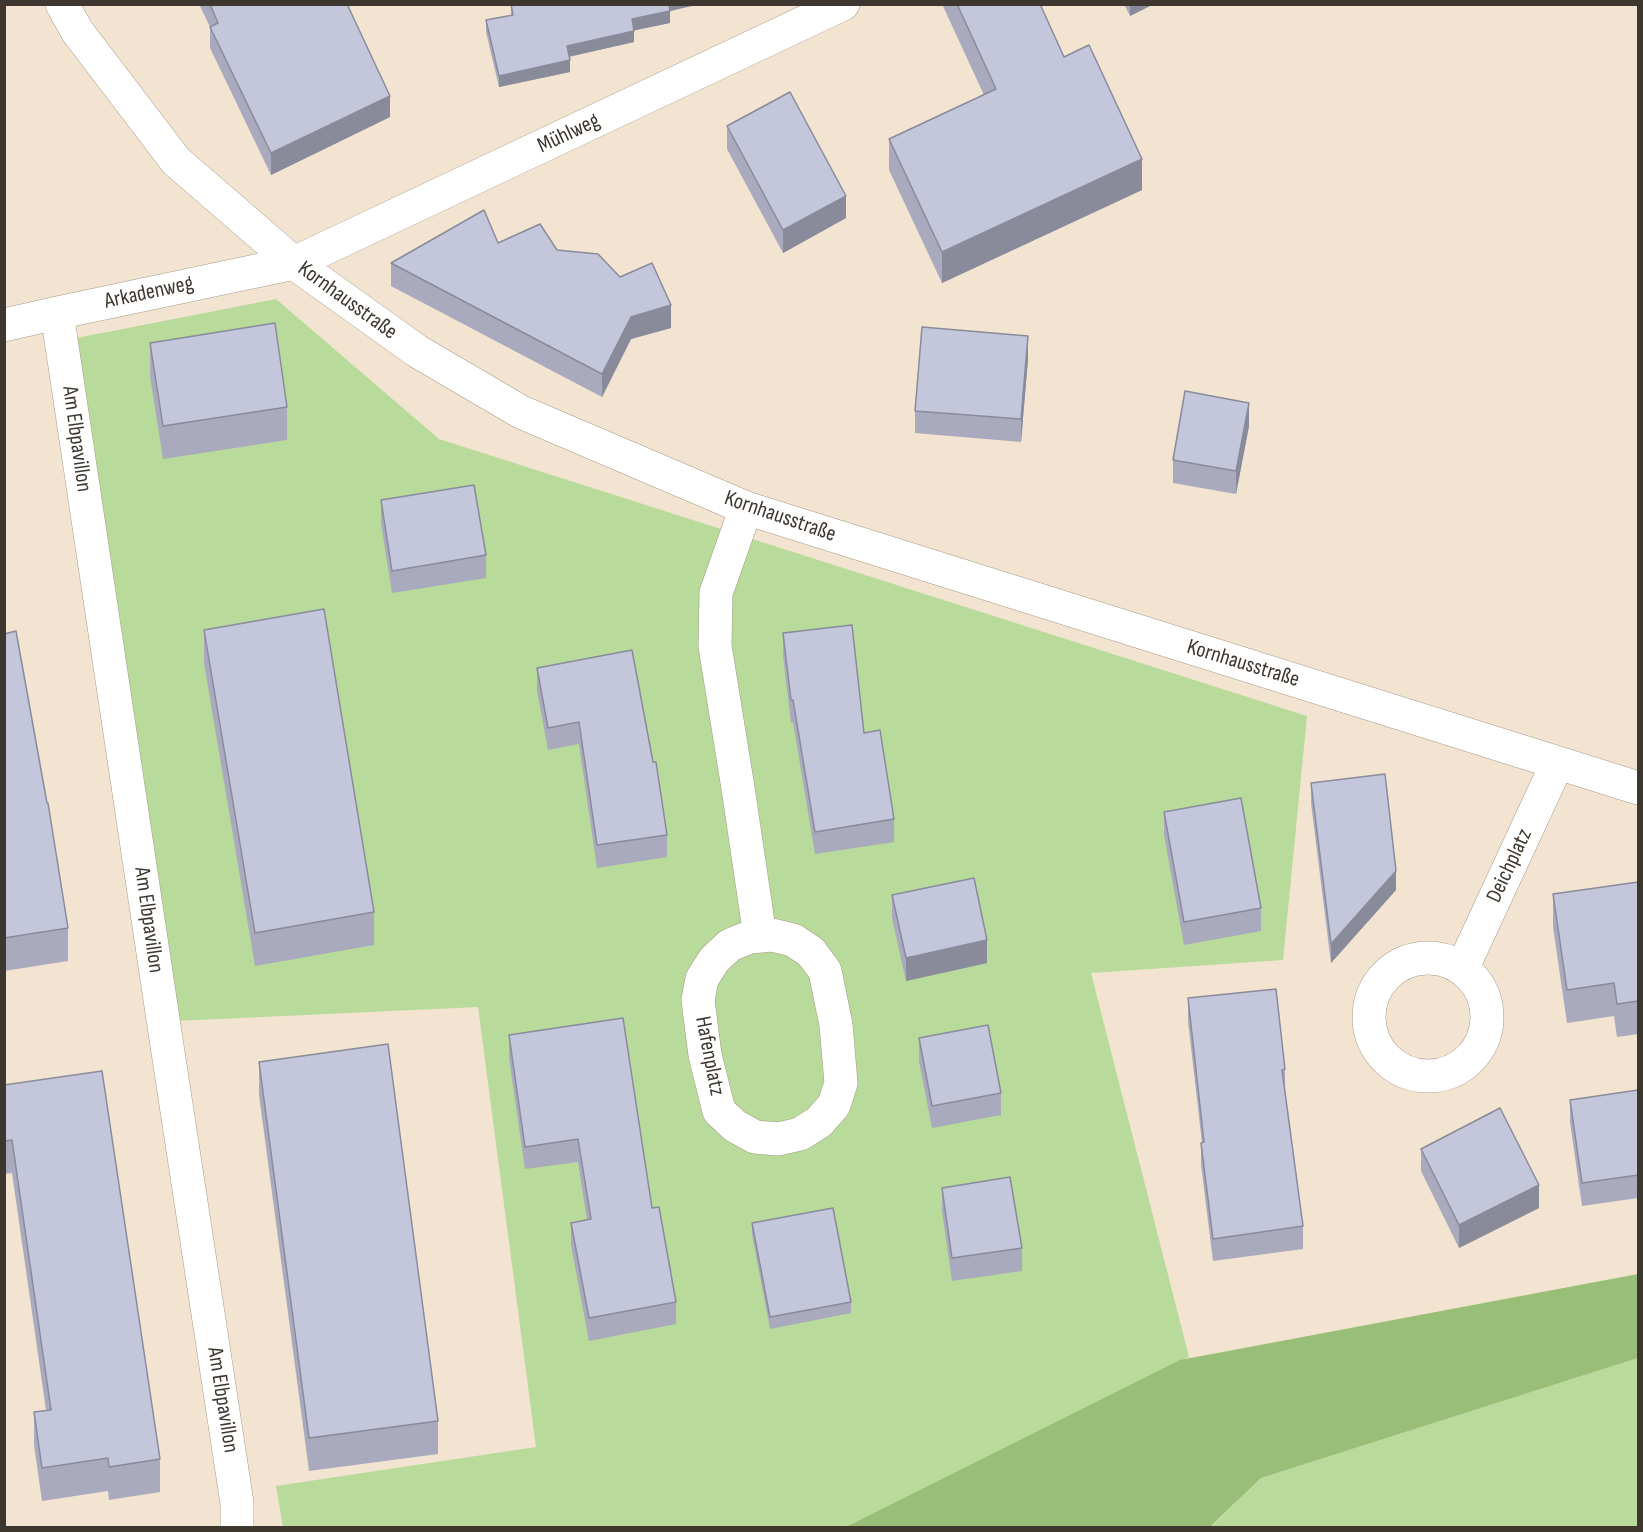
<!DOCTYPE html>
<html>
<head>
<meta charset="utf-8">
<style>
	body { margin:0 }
	#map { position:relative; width:1643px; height:1532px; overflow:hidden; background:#f2e4d0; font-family:"Sofia Sans Condensed",sans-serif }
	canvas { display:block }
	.frame { position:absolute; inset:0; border:6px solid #3d372f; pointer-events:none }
</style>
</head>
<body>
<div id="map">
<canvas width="1643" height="1532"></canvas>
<div class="frame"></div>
</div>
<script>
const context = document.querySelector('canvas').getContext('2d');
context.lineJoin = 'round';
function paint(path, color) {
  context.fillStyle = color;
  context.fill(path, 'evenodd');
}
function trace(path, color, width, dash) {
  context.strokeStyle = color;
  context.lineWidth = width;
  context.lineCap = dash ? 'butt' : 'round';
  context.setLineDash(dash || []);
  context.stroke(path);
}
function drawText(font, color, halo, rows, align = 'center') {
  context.font = font + ' "Sofia Sans Condensed",sans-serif';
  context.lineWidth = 4.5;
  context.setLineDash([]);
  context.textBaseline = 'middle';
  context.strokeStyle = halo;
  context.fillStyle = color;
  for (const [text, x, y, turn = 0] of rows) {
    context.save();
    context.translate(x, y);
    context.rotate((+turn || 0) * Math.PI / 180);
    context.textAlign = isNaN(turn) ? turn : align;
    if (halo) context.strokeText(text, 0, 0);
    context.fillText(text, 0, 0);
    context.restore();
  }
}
const green = new Path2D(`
	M 276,299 L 439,439 L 1307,716 L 1283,960 L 1091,973 L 1189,1357 L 848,1527 L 283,1527 L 276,1486 L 536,1447 L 478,1007 L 153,1022 L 46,344 Z
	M 1638,1358 L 1638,1527 L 1210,1528 L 1261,1478 Z`);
const forest = new Path2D(`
	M 1638,1274 L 1638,1358 L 1261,1478 L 1210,1527 L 846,1527 L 1180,1360 Z`);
const minor = new Path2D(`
	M 62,4 L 77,31 L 176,161 L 294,263 L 417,351 L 521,412 L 746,508 L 1638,788
	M 57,313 L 166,1039 L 237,1503 L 237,1528
	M 4,325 L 57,313 L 294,263 L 843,4
	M 746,508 L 716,593 L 715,646 L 738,788 L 760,936
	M 772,935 L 793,940 L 811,952 L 825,971 L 836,1025 L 841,1083 L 834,1105 L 819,1122 L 800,1134 L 778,1139 L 755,1137 L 735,1126 L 719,1111 L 705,1055 L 698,1000 L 702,979 L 714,960 L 730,945 L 750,937 Z
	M1369 1017a59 59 0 1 1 118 0a59 59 0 1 1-118 0Z
	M 1462,969 L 1557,764`);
const wall = new Path2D(`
	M 199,4 L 347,4 L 390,117 L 271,175 L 210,48 L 210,27 Z
	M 511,4 L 700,4 L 670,11 L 670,23 L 634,30 L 634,42 L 569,57 L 570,72 L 499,87 L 486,32 L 486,20 L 511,15 Z
	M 942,4 L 1040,4 L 1064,57 L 1142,190 L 942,283 L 889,170 L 889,139 L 984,95 Z
	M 1124,4 L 1154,4 L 1130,16 Z
	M 727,126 L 846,218 L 783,253 L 727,149 Z
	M 498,243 L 557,250 L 620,277 L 671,328 L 631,339 L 602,397 L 391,286 L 391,263 Z
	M 150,343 L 287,407 L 287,440 L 163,459 L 150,376 Z
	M 1028,359 L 1021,442 L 915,433 L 915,411 Z
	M 1249,426 L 1236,494 L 1173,483 L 1173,460 Z
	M 381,500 L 486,555 L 486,578 L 392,593 L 381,523 Z
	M 204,630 L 374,912 L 374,945 L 255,966 L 204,663 Z
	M 783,633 L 864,733 L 894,819 L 894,842 L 815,854 L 793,722 L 791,723 L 783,656 Z
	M 4,634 L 68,928 L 68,961 L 4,971 Z
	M 537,668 L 653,762 L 667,835 L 667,857 L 597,868 L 579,744 L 548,750 L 537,691 Z
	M 1311,783 L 1396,890 L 1331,963 L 1311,803 Z
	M 1164,812 L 1261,908 L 1261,931 L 1184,945 L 1164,835 Z
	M 1638,882 L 1638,1034 L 1617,1037 L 1614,1016 L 1567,1023 L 1553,927 L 1553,894 Z
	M 892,895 L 987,963 L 906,981 L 892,918 Z
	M 1188,998 L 1285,1069 L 1285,1089 L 1303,1226 L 1303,1249 L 1213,1261 L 1201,1165 L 1201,1143 L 1202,1143 L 1188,1021 Z
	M 509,1035 L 652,1208 L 676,1302 L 676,1324 L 589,1341 L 571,1245 L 571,1223 L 587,1220 L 578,1162 L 525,1169 L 509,1058 Z
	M 919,1038 L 1001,1093 L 1001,1115 L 932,1128 L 919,1061 Z
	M 259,1062 L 438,1421 L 438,1454 L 309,1471 L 259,1095 Z
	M 4,1085 L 160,1459 L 160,1492 L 109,1500 L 108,1491 L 42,1501 L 34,1445 L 34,1412 L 46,1410 L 12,1173 L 4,1174 Z
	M 1638,1090 L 1638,1198 L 1582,1206 L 1570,1122 L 1570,1100 Z
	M 1421,1149 L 1539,1208 L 1459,1248 L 1421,1171 Z
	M 942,1188 L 1022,1248 L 1022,1271 L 952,1281 L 942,1211 Z
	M 752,1223 L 851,1302 L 851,1313 L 770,1329 L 752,1235 Z`);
const shadedWall = new Path2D(`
	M 668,4 L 700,4 L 670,11 L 670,23 L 632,31 L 632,19 Z
	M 1130,4 L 1154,4 L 1130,16 Z
	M 634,31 L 634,42 L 567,57 L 567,46 Z
	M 570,60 L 570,72 L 499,87 L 499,76 Z
	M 390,96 L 390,117 L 271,175 L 271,153 Z
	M 1142,159 L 1142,190 L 942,283 L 942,252 Z
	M 846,196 L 846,218 L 783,253 L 783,230 Z
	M 671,305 L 671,328 L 631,339 L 602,397 L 602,374 L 631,317 Z
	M 1028,336 L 1028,359 L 1021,442 L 1021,419 Z
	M 1249,403 L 1249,426 L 1236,494 L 1236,471 Z
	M 1396,871 L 1396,890 L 1331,963 L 1331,944 Z
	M 987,940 L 987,963 L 906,981 L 906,958 Z
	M 1539,1185 L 1539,1208 L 1459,1248 L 1459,1225 Z`);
const building = new Path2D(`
	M 210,4 L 347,4 L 390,96 L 271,153 L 210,27 L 218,23 Z
	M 511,4 L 669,4 L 670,11 L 632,19 L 634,31 L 567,46 L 570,60 L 499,76 L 486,20 L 513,15 Z
	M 957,4 L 1040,4 L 1064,57 L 1089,45 L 1142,159 L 942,252 L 889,139 L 996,89 Z
	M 790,92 L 846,196 L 783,230 L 727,126 Z
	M 484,210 L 498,243 L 540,224 L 557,250 L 598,254 L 620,277 L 652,263 L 671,305 L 631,317 L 602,374 L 391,263 Z
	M 275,323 L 287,407 L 163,426 L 150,343 Z
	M 922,327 L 1028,336 L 1021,419 L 915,411 Z
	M 1185,391 L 1249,403 L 1236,471 L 1173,460 Z
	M 474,485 L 486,555 L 392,571 L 381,500 Z
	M 324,609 L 374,912 L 255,933 L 204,630 Z
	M 852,625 L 864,733 L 880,730 L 894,819 L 815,832 L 793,700 L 791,700 L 783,633 Z
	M 16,631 L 47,803 L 48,803 L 68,928 L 4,938 L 4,634 Z
	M 632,650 L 653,762 L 656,762 L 667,835 L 597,845 L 579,722 L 548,728 L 537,668 Z
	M 1385,774 L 1396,871 L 1331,944 L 1311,783 Z
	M 1241,798 L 1261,908 L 1184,922 L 1164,812 Z
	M 974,878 L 987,940 L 906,958 L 892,895 Z
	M 1638,882 L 1638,1001 L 1617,1004 L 1614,983 L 1567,990 L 1553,894 Z
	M 1276,989 L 1285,1069 L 1282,1070 L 1303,1226 L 1213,1239 L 1201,1143 L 1204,1142 L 1188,998 Z
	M 623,1018 L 652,1208 L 659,1207 L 676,1302 L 589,1318 L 571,1223 L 591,1219 L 578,1139 L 525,1147 L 509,1035 Z
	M 988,1025 L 1001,1093 L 932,1106 L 919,1038 Z
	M 388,1044 L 438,1421 L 309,1438 L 259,1062 Z
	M 102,1071 L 160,1459 L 109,1467 L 108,1458 L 42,1468 L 34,1412 L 51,1410 L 12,1140 L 4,1141 L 4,1085 Z
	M 1638,1090 L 1638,1175 L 1582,1183 L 1570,1100 Z
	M 1500,1108 L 1539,1185 L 1459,1225 L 1421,1149 Z
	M 1010,1177 L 1022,1248 L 952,1258 L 942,1188 Z
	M 833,1208 L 851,1302 L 770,1317 L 752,1223 Z`);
const streetNames = [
	["Mühlweg",569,134,-25],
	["Arkadenweg",149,293,-12],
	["Kornhausstraße",347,301,36],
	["Am Elbpavillon",76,439,82],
	["Kornhausstraße",780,517,19],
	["Kornhausstraße",1243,664,17],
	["Deichplatz",1510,866,-65],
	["Am Elbpavillon",148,920,82],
	["Hafenplatz",709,1056,79],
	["Am Elbpavillon",222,1400,81]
];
paint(green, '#b8da9a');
paint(forest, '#99be77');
trace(minor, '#a79a87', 34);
trace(minor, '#fff', 33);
paint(wall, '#a9aabd');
paint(shadedWall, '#898b9a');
paint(building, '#c4c6dc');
trace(building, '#898b9a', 1.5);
drawText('22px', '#3d372f', '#fff', streetNames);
</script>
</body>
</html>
